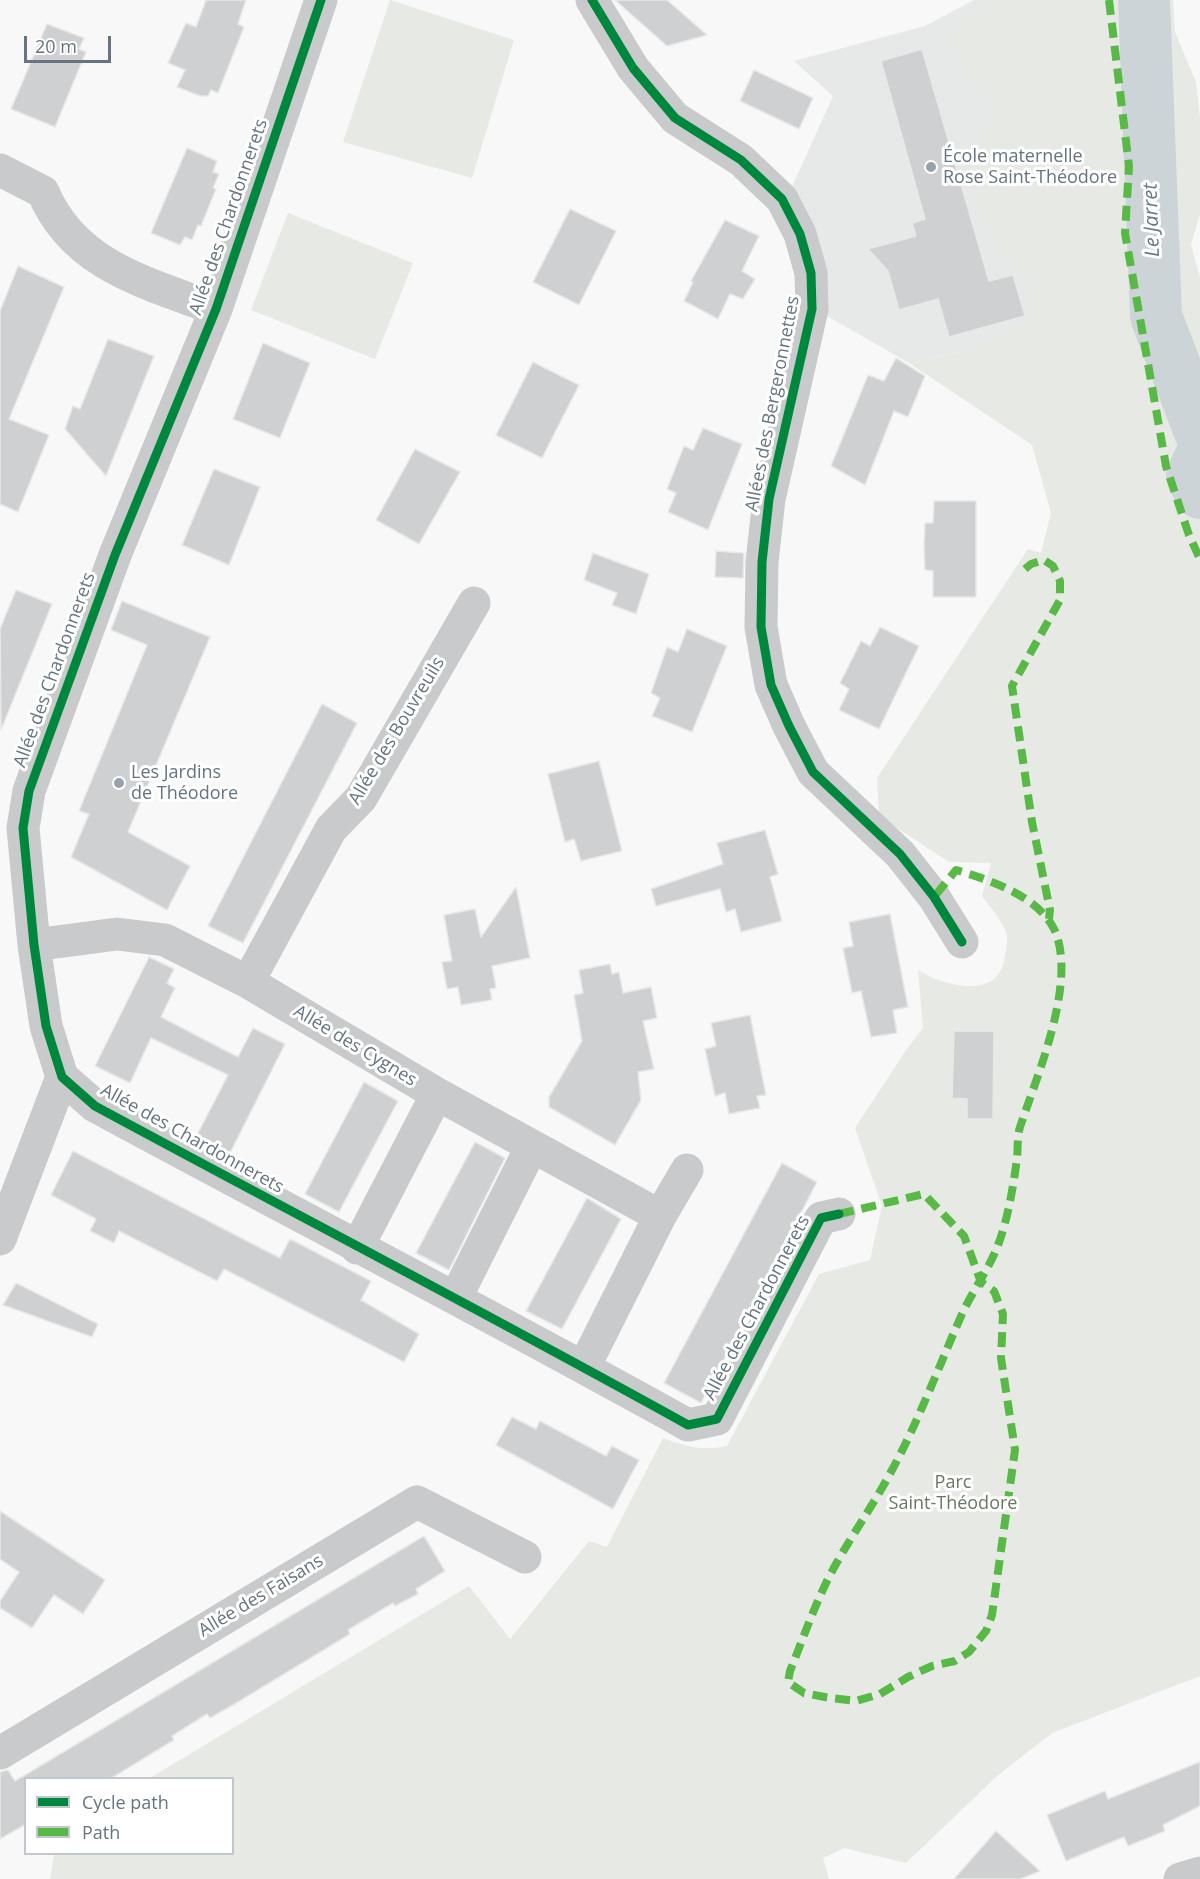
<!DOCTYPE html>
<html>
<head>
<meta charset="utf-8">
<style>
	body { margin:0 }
	#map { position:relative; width:1200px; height:1879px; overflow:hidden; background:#f8f8f8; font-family:"Open Sans",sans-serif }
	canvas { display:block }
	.legend { position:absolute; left:24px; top:1777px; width:210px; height:78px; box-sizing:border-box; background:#fff; border:2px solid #c1c7cc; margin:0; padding:8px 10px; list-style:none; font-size:18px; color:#657480 }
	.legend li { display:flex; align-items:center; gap:12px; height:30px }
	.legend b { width:30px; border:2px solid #c1c7cc }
	.scale { position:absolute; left:24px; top:36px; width:87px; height:27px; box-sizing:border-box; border:3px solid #657480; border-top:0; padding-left:8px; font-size:18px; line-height:21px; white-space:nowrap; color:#657480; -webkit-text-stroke:4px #fff; paint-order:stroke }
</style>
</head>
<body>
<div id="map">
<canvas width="1200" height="1879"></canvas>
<ul class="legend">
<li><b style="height:8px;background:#00873e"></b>Cycle path</li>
<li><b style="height:8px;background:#58b947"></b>Path</li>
</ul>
<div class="scale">20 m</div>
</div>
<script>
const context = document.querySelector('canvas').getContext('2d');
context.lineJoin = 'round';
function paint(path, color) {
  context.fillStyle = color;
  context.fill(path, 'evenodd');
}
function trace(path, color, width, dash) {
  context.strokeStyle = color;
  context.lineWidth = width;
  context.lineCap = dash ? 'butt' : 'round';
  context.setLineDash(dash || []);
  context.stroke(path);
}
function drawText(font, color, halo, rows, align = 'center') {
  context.font = font + ' "Open Sans",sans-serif';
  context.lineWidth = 6;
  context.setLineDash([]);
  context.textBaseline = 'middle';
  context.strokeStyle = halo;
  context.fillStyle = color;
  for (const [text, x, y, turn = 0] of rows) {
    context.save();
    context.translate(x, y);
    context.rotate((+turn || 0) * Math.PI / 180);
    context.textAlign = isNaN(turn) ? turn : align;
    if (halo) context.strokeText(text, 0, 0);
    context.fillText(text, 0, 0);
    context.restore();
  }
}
const built = new Path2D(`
	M 974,0 L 1019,0 L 1095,323 L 909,363 L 827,316 L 825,266 L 819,241 L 791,189 L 833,96 L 794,61 L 925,26 Z`);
const green = new Path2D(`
	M 390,0 L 514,40 L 472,178 L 343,142 Z
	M 988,0 L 1173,0 L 1175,32 L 1196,82 L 1200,118 L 1200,214 L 1191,245 L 1200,277 L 1200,1676 L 1052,1733 L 996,1777 L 906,1863 L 844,1848 L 823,1858 L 829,1879 L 50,1879 L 54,1854 L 232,1854 L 232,1778 L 150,1778 L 469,1586 L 510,1639 L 589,1541 L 607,1547 L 663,1438 C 686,1447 703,1451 727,1446 L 819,1274 L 870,1260 L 882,1206 L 855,1128 L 906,1050 L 923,1028 L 918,970 C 943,986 1001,1002 1005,955 C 1006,948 1009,938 1006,932 C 1001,919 990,907 982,896 L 991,863 L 949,862 L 879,816 L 877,778 L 1028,549 L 1041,553 L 1051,513 L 1032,445 L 909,363 L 961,352 L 1031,324 L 1026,274 L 983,227 L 967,160 L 995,116 L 947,33 Z
	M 288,213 L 413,263 L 375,359 L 251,310 Z`);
const river = new Path2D(`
	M 1144,0 L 1156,316 L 1200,432
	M 1200,458 L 1192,475 L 1200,493`);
const building = new Path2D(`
	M 206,0 L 246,0 L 238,24 L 244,27 L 218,93 L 211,90 L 208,96 L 200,96 L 177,87 L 185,70 L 168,63 L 186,23 L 196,27 Z
	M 615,0 L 667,0 L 707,35 L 667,46 Z
	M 47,24 L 84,38 L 79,49 L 86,52 L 55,127 L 11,109 Z
	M 922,49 L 989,281 L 1013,275 L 1025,316 L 949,337 L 938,299 L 899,310 L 888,271 L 868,249 L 916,236 L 912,223 L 925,219 L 881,61 Z
	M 754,70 L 813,98 L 799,129 L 740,101 Z
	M 187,148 L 217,161 L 213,172 L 219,174 L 213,188 L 216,189 L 201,226 L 198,225 L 192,240 L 185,237 L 180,245 L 151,233 Z
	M 570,209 L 616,231 L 579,305 L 533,282 Z
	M 725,220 L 759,236 L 742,271 L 755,279 L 743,299 L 730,294 L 718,319 L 684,301 L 693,282 L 691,281 Z
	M 18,266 L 64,287 L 9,419 L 49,435 L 18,512 L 0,504 L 0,311 Z
	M 108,339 L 154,356 L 106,476 L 65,429 L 73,406 L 80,409 Z
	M 263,343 L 310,363 L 280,438 L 233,419 Z
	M 896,358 L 925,376 L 908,417 L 894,411 L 865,485 L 831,466 L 868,375 L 884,381 Z
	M 533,362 L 579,385 L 542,458 L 496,435 Z
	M 703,428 L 742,444 L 708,530 L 668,512 L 676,493 L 667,489 L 684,446 L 693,450 Z
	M 415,449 L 460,472 L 419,544 L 376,520 Z
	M 214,469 L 260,487 L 229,565 L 182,545 Z
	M 934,501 L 976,501 L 976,597 L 933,597 L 933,571 L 925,570 L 924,547 L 925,523 L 933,523 Z
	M 716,551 L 744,553 L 743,578 L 715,577 Z
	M 593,553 L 649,574 L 636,614 L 612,605 L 617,593 L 584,580 Z
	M 16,590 L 52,604 L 1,730 L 0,629 Z
	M 122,601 L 210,637 L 128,832 L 190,866 L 167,910 L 71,857 L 89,814 L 79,811 L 147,645 L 111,630 Z
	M 880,627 L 919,646 L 879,729 L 839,710 L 849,689 L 840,683 L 861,641 L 870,646 Z
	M 687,629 L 727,646 L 692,732 L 652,716 L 660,698 L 651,693 L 667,647 L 678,652 Z
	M 322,704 L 357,723 L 243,943 L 208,926 Z
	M 599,761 L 622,851 L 581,861 L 574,839 L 565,842 L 548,774 Z
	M 765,830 L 778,874 L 770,877 L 782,921 L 741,932 L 735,909 L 726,912 L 720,889 L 656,906 L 651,889 L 723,864 L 717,843 Z
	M 516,887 L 530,958 L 492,966 L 496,988 L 490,989 L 492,1000 L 461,1005 L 458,987 L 447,989 L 442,962 L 452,961 L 444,915 L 475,909 L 481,937 Z
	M 890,914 L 908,1007 L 893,1010 L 897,1033 L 871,1037 L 861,991 L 852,993 L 843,948 L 853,946 L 849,922 Z
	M 149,957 L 174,969 L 167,983 L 175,988 L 161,1017 L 238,1057 L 253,1028 L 285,1044 L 230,1153 L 197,1135 L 228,1075 L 151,1038 L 130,1083 L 95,1066 Z
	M 610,964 L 612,974 L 619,972 L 623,993 L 651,987 L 657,1018 L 643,1021 L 654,1069 L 638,1072 L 641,1100 L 615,1145 L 549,1107 L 549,1097 L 582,1041 L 574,995 L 583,993 L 579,970 Z
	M 750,1015 L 766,1095 L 757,1096 L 760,1108 L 729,1114 L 725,1093 L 715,1096 L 705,1049 L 716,1046 L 711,1023 Z
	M 954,1031 L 994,1031 L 993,1119 L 967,1119 L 967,1099 L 952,1098 Z
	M 364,1082 L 398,1101 L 339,1212 L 305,1194 Z
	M 475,1142 L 505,1158 L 449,1270 L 416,1253 Z
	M 73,1151 L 280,1258 L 290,1239 L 371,1281 L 361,1300 L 419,1334 L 404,1362 L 224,1269 L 217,1281 L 119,1231 L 114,1243 L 90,1231 L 96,1219 L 51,1195 Z
	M 782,1163 L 817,1182 L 701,1403 L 664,1383 Z
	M 587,1198 L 621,1219 L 562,1329 L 526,1311 Z
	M 16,1283 L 98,1324 L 92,1337 L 3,1305 Z
	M 512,1417 L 536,1429 L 540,1421 L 606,1456 L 612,1446 L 639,1460 L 613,1509 L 496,1445 Z
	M 0,1511 L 105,1580 L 83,1614 L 54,1595 L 32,1628 L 0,1608 L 0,1601 L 19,1572 L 0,1559 Z
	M 424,1536 L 445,1571 L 416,1589 L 418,1594 L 395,1606 L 393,1603 L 348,1630 L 350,1634 L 233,1705 L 210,1718 L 207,1714 L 172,1736 L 174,1740 L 110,1779 L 26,1779 L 26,1824 L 0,1839 L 0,1772 L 8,1770 L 15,1781 Z
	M 1200,1762 L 1200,1806 L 1163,1825 L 1165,1831 L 1128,1846 L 1124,1837 L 1066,1861 L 1047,1815 L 1105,1791 L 1108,1799 Z
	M 996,1831 L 1040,1871 L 1021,1879 L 954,1879 Z`);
const minor = new Path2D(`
	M 321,0 L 216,309 L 115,555 L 29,791 L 23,828 L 34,945 L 46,1026 L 62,1077 L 95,1106 C 293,1213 492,1316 688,1425 L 717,1419 L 821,1218 L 839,1214
	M 592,0 L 633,68 L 675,118 L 741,160 L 782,199 L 800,234 L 811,273 L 812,309 L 769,499 L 762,562 L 761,627 L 771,685 L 789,726 L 813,772 L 900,854 L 934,897 L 962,942
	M 0,170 L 43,192 C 74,266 147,283 216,309
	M 34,945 L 117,934 L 165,940 L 248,982 L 437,1094 L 660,1216
	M 248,982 L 331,829 L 361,798 L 474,603
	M 0,1239 L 62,1077
	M 357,1248 L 437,1094
	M 456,1297 L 532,1146
	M 584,1367 L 660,1216 L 687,1170
	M 0,1753 L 417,1502 L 525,1557
	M 1180,1879 L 1200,1873`);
const quiet = new Path2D(`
	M 1109,0 L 1129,166 L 1125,233 L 1166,466 L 1189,535 L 1200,559
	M 1025,569 L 1031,564 L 1044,560 L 1053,566 L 1060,581 L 1060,600 L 1012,686 L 1032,822 L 1050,910 L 1049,919
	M 839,1214 L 924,1194 L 964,1236 L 981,1282 L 994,1291 L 1003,1314 L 1001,1358 L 1015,1450 L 992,1615 L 986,1631 L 969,1652 L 955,1661 L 932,1666 L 908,1677 L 880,1694 L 856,1701 L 830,1698 L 804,1693 L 788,1682 L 790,1671 C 802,1641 813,1610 827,1581 C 846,1543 872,1508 892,1470 C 919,1420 939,1366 962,1314 C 973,1290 989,1269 998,1245 C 1008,1219 1013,1187 1017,1159 C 1018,1149 1017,1137 1020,1127 C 1037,1076 1077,983 1055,931 C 1039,896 990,880 956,870 L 934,897`);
const cycleway = new Path2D(`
	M 321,0 L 216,309 L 115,555 L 29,791 L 23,828 L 34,945 L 46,1026 L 62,1077 L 95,1106 C 293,1213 492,1316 688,1425 L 717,1419 L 821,1218 L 839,1214
	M 592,0 L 633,68 L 675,118 L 741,160 L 782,199 L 800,234 L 811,273 L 812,309 L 769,499 L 762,562 L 761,627 L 771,685 L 789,726 L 813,772 L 900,854 L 934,897 L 962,942`);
const markers = [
	[931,167,6,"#98a2aa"],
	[119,783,6,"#98a2aa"]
];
const poiNames = [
	["École maternelle",943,157],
	["Rose Saint-Théodore",943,178],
	["Les Jardins",131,773],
	["de Théodore",131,794]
];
const streetNames = [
	["Allée des Chardonnerets",229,217,-71],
	["Allées des Bergeronnettes",773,404,-79],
	["Allée des Chardonnerets",55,670,-70],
	["Allée des Bouvreuils",397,731,-59],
	["Allée des Cygnes",355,1046,31],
	["Allée des Chardonnerets",192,1139,29],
	["Allée des Chardonnerets",757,1308,-62],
	["Allée des Faisans",261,1596,-31]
];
const parkNames = [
	["Parc",953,1483],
	["Saint-Théodore",953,1504]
];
const waterNames = [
	["Le Jarret",1152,220,-92]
];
paint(built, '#e7e8e8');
paint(green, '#e7e9e5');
trace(river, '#cdd4d7', 52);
paint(building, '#ced0d1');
trace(building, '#e8e8e8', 1.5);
trace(minor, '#c9cacb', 33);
trace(quiet, '#58b947', 8, [15, 8]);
trace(cycleway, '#00873e', 9);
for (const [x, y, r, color] of markers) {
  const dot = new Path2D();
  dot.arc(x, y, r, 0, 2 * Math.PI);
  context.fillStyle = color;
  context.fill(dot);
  trace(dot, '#fff', 2);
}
drawText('18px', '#657480', '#fff', poiNames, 'left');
drawText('18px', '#657480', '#fff', streetNames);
drawText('18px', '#677864', '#fff', parkNames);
drawText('italic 20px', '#657981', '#fff', waterNames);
</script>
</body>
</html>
